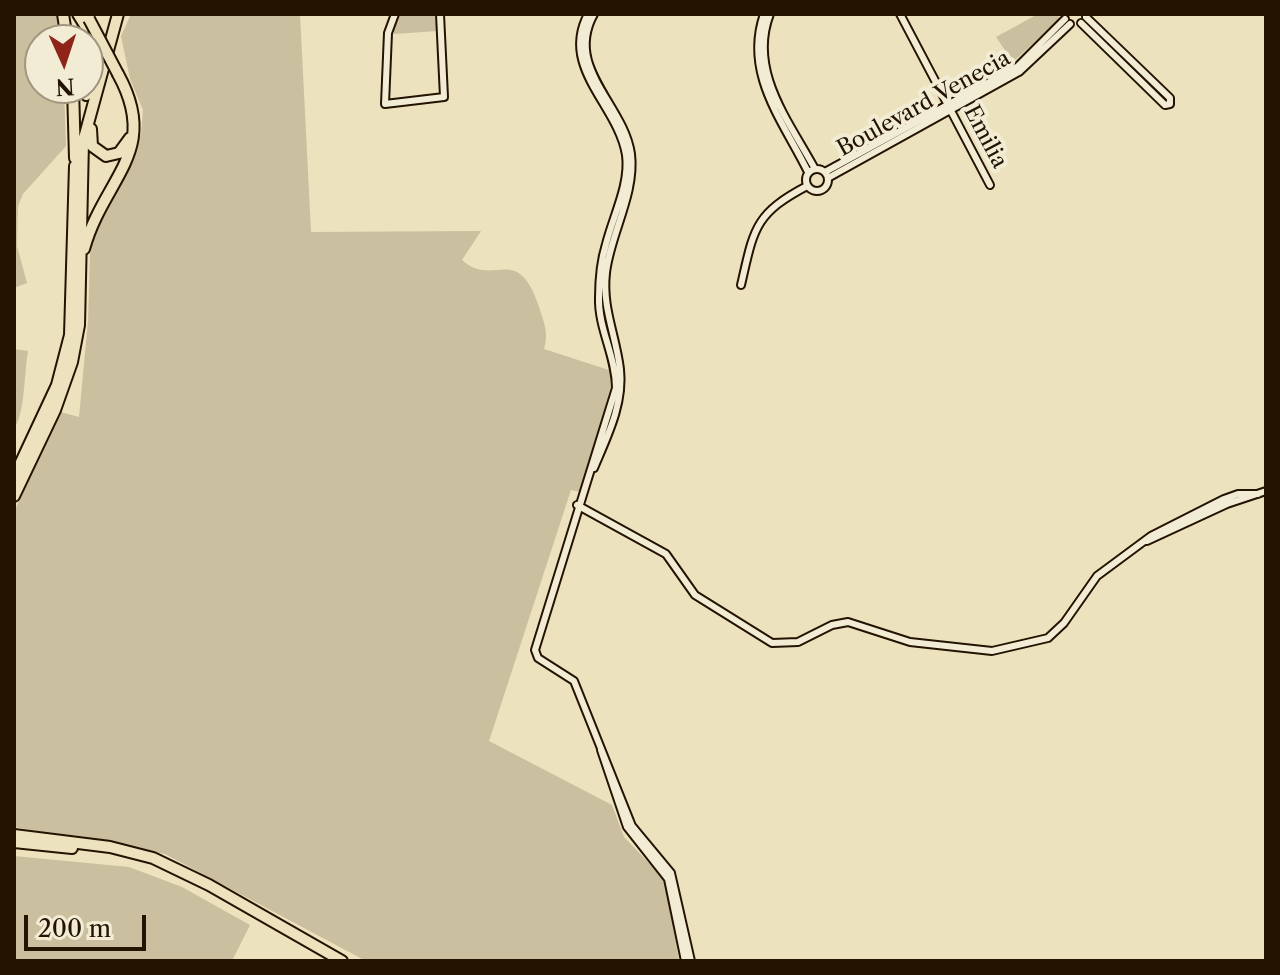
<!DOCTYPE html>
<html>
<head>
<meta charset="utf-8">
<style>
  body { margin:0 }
  #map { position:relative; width:1280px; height:975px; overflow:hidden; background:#ece2be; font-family:"Libre Caslon Text",serif }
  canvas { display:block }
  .frame { position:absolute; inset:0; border:16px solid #231300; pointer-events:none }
  .north { position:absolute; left:24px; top:24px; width:80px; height:80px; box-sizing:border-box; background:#f3ecd5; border:2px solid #a09580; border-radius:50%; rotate:177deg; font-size:22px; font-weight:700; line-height:32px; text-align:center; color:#231300 }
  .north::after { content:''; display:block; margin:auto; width:28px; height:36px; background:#8f2418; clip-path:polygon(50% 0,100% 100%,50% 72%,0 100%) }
  .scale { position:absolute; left:24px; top:915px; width:122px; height:36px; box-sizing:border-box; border:4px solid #231300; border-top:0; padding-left:10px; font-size:24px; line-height:28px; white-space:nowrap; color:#231300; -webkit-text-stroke:6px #f3ecd5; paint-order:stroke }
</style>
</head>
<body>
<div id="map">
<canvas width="1280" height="975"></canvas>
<div class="frame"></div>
<div class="north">N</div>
<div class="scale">200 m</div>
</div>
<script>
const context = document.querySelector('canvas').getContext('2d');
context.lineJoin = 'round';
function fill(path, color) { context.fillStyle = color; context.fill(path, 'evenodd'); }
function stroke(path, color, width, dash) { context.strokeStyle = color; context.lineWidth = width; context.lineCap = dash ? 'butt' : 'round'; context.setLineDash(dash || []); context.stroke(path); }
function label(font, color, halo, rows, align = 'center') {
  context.font = font + ' "Libre Caslon Text",serif'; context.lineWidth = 8; context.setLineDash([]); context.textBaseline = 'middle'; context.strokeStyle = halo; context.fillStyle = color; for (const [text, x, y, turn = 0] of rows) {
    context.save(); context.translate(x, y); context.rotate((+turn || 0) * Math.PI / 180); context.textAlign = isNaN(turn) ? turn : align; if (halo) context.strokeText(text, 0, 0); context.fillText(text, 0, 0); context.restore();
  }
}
fill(new Path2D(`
  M14 14H57L59 40H40V88H64L66 146 23 194 18 206 17 246 27 283 14 288Z
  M131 14H300L311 232 481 231 462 260C494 289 517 241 539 307 544 323 549 333 544 349L615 372 580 492 571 490 489 741 612 805 624 837 665 880 679 961H366L165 854 14 827V512L60 412 79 417 88 321 91 224 141 134 143 110 130 79 121 36Z
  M399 14H435L438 31 394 34V21Z
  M1038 14H1058L1059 19 1013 62 996 37Z
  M14 349 28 351C24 374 25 413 14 429Z
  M14 856 129 867 182 887 250 925 232 961H14Z`), '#cabf9e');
const secondary = new Path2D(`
  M395 14 388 33 385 104 444 97 440 14
  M588 14C559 68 618 105 626 155 630 184 613 216 606 244 601 260 599 280 599 298 598 328 616 357 616 388L535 650 538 658 574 681 632 826 671 873 691 961
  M594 14C564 68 624 104 631 154 636 194 610 235 606 273 602 308 616 335 620 369 624 404 607 437 594 468
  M764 14C743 74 783 121 808 172
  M770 14C748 71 789 121 815 169
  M900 14 990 185
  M1081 23 1165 105 1170 104V98L1086 17
  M806 180a11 11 0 1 1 22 0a11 11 0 1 1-22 0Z
  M825 172 1017 67 1065 19
  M828 178 1019 72 1070 24
  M741 285C754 229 754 214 807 186
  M577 505 666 554 695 595 772 643 798 642 832 625 848 622 910 642 992 651 1048 638 1064 623 1097 576 1151 536 1224 499 1238 494H1258
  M1147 541 1227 504 1266 491
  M601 750 627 827 668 879 685 961`);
const highway = new Path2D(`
  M63 14 67 40
  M78 14 86 27
  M73 88 75 158
  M86 95 101 46
  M91 129 92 146 106 156 119 153 130 138
  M84 249C104 177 161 152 118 74
  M14 477 57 385 70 335 75 166
  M14 496 55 410 72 362 79 325 83 142 118 14
  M14 835 110 847 153 858 209 885 342 961
  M14 842 72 848`);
stroke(secondary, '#231300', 10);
stroke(highway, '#231300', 14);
stroke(secondary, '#f3ecd5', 6);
stroke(highway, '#ece2be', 10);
const highwayBridge = new Path2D(`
  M89 19 118 74`);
stroke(highwayBridge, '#231300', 14, []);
stroke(highwayBridge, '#ece2be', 10);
label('22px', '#231300', '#f3ecd5', [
  ["Boulevard Venecia",924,104,-29],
  ["Emilia",985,137,62]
]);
</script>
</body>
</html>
